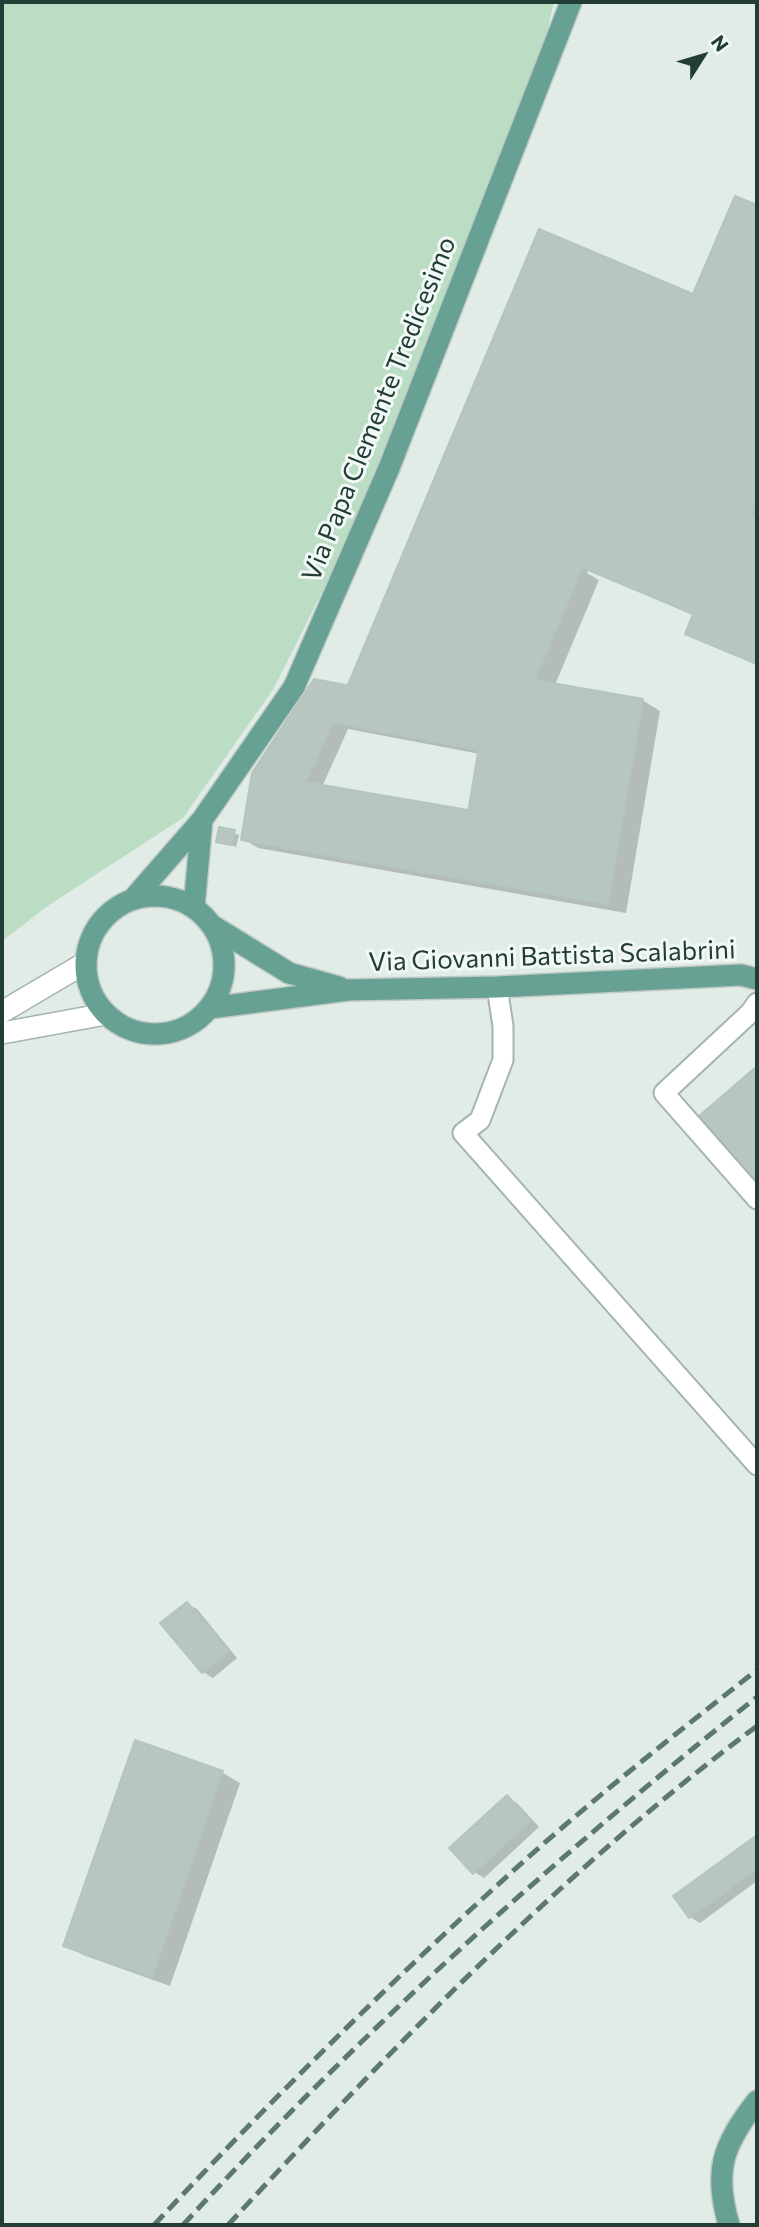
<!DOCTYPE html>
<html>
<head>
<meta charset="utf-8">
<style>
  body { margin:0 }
  #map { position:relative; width:759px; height:2227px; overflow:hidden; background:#e1ece7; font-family:Commissioner,sans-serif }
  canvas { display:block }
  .frame { position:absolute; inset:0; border:4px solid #223d36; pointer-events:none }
  .north { position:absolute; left:668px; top:21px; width:70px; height:70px; -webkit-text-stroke:5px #f2f8f5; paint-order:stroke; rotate:53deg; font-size:19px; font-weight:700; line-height:28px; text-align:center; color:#223d36 }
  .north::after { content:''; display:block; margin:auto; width:24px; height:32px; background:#223d36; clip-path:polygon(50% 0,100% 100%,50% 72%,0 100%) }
</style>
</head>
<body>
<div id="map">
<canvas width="759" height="2227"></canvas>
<div class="frame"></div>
<div class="north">N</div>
</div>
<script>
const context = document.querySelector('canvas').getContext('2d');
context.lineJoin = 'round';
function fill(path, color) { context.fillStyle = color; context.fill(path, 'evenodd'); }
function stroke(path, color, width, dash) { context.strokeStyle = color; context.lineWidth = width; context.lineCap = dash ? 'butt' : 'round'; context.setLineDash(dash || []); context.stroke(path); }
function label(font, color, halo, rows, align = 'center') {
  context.font = font + ' Commissioner,sans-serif'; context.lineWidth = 6; context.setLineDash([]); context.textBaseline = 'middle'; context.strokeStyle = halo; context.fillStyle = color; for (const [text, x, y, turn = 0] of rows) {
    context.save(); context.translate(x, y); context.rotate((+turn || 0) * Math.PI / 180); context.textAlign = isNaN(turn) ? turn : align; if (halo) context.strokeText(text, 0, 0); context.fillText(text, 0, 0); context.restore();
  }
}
fill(new Path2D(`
  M2 2H554L545 39 508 144 375 486 274 688 183 818 49 905 2 941Z`), '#baddc4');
fill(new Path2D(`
  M736 198 757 207V664L702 641 695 615 588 571 587 573 599 580 555 685 642 700 660 711 626 913 258 848 243 839 254 773 315 681 356 688 350 685 540 231 694 296ZM348 729 480 754 470 813 322 787Z
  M221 829 239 835 236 847 218 841Z
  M757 1068V1182L701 1117Z
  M187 1604 197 1609 237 1658 213 1678 203 1672Z
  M136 1742 223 1773 240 1783 170 1986 83 1955 65 1945Z
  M507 1797 517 1803 539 1827 484 1878 474 1872Z
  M757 1837V1881L700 1923 690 1917 675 1896Z`), '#0003');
const building = new Path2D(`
  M735 196 757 205V321L693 294Z
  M539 229 757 321V499L751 514 757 516V664L685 634 693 614 425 501Z
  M425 501 582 568 519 717 348 685Z
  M314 679 485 711 478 750 333 722 306 782 252 773Z
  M535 680 643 699 608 904 457 878 485 711 519 717Z
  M252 773 468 810 457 878 241 840Z
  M219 827 235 830 231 845 216 842Z
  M757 1066V1185L698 1117Z
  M187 1602 229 1651 202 1673 160 1623Z
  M135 1740 223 1771 152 1977 63 1946Z
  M507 1795 530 1821 473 1874 449 1848Z
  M757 1835V1869L689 1918 673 1896Z`);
fill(building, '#b7c7c0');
stroke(building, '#b4c5be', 2);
const service = new Path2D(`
  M497 987 503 1026V1060L480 1120 463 1133 757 1465
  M757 1003 750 1013 664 1093 757 1199`);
const tertiary = new Path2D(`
  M2 1012 85 963
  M2 1033 106 1014`);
const primary = new Path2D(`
  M86 965a69 69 0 1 1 138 0a69 69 0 1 1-138 0Z
  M134 898 202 820 294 687 389 468 571 2
  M194 907 202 820
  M213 926 289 973 339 987
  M210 1008 348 990 497 987 741 975 757 979
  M729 2225C713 2171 723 2144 757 2101`);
stroke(service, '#a4b4ae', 23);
stroke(tertiary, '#a4b4ae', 24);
stroke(primary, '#c1c9c7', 24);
stroke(service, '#fff', 19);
stroke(tertiary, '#fff', 21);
stroke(primary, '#66a193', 21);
stroke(new Path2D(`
  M154 2225C272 2099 395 1977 524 1861 599 1794 678 1732 757 1670
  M183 2225C359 2033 553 1859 757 1697
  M228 2225C392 2048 562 1871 757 1726`), '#5c7871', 5, [14, 7]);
label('26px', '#223d36', '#f2f8f5', [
  ["Via Papa Clemente Tredicesimo",379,409,-68],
  ["Via Giovanni Battista Scalabrini",552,956,-2]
]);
</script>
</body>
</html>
